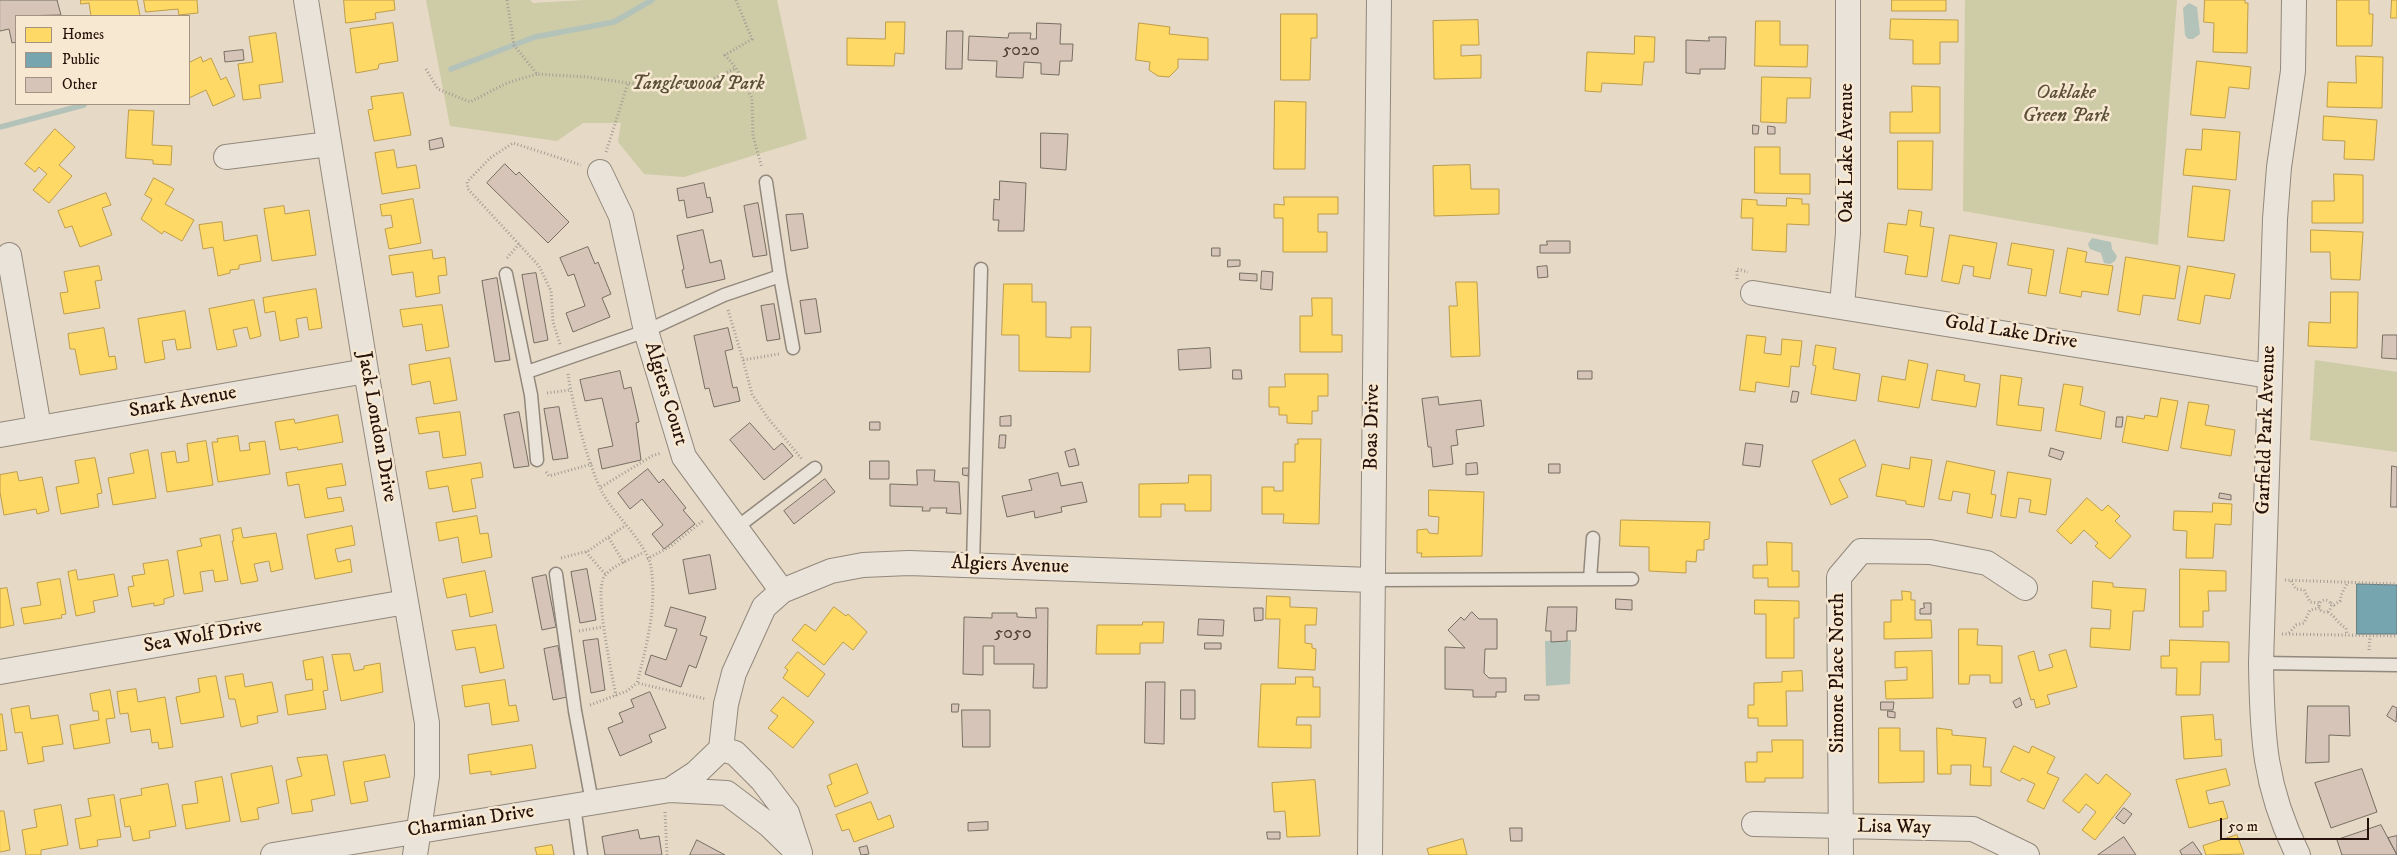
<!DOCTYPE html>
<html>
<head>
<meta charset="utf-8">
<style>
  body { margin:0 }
  #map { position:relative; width:2397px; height:855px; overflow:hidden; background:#e6d9c5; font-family:"IM FELL DW Pica",serif }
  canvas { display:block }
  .legend { position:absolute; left:15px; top:15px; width:175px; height:90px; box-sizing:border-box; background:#f7e8d1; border:1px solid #a39281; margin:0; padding:6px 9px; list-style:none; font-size:15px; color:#26120a }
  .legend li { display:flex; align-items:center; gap:10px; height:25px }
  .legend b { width:25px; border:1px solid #a39281 }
  .scale { position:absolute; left:2220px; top:818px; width:149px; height:22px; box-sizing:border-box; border:2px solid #26120a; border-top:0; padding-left:6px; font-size:15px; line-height:18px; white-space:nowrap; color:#26120a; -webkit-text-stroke:4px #f7e8d1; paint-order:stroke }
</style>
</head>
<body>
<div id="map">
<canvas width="2397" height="855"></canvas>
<ul class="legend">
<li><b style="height:14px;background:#ffd966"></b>Homes</li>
<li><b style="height:14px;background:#76a5af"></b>Public</li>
<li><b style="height:14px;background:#d6c4b8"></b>Other</li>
</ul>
<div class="scale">50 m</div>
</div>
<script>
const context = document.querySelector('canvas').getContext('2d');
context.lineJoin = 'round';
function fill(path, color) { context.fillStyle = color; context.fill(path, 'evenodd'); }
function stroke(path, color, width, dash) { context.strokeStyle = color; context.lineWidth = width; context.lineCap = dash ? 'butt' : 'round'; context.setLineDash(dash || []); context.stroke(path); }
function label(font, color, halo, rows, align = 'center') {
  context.font = font + ' "IM FELL DW Pica",serif'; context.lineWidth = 5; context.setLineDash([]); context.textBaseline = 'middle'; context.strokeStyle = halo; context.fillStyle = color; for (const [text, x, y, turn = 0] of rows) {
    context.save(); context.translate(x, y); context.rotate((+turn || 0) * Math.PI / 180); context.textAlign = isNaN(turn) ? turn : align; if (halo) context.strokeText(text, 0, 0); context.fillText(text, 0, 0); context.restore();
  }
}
fill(new Path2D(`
  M426 0H530L533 3 585 0H777L807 139 684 177 644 174 618 142 621 123H583L557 141 450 126Z
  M1965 0H2177L2158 245 1963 211Z
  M2315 360 2397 372V452L2310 440Z`), '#cecba7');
fill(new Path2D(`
  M2189 3 2197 7 2200 34 2193 39H2188L2185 35 2183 8Z
  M2092 238 2111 242 2112 249 2117 256 2115 261 2110 264 2104 263 2101 253 2090 249 2088 244Z
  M1571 640 1570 684 1546 686 1545 641Z`), '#b3c3ba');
const homes = new Path2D(`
  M81 0H137L140 16H91L89 3 81 4Z
  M144 0H197L198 13 179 15 178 9 146 12Z
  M344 0H394L395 10 375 13 376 19 346 23Z
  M1892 0H1946V11H1892Z
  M2205 0H2245V3H2248L2247 53 2213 52 2214 23 2204 22Z
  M2337 0H2369V14H2373L2372 46H2337Z
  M2392 0H2397V18H2391Z
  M1281 14H1317V38H1311L1310 80H1281Z
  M1891 19 1958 20V42H1940V64H1913V40L1890 39Z
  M1478 20 1479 45H1461V56L1481 55V78L1434 79 1433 21Z
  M1756 21H1780V45H1808L1807 67 1755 66Z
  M886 22H905L904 54 895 53 894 66 847 65V38L885 39Z
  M393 23 398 61 379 64 378 69 356 73 350 29Z
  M1139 23 1170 27 1169 34 1208 38V60L1178 59V68L1169 77 1158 76 1149 70 1150 62 1136 60Z
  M276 33 283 82 259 85 261 98 243 100 238 64 253 62 249 37Z
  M1635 36 1655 37 1654 62H1644L1642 85 1602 83 1601 92 1585 91 1587 52 1634 54Z
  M2356 56 2383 57 2382 108 2327 107 2328 82 2356 83Z
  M201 57 203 62 211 58 221 80 226 77 235 96 213 106 206 90 189 98V63Z
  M2197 61 2251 67 2249 89 2229 87 2225 118 2191 115Z
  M1762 77 1811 78 1810 98H1787L1786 123 1761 122Z
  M1912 86 1940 87V133H1890V112H1912Z
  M403 93 411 135 374 141 368 110 373 109 371 97Z
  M1275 101 1306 102 1305 169H1274Z
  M129 110 154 111 152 145 172 146 171 165 153 164V160L126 158Z
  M2324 116 2377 120 2374 160 2344 159 2345 141 2323 140Z
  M55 129 75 147 59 165 72 176 49 203 33 190 47 174 39 167 35 172 25 164Z
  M2203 129 2240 132 2236 180 2183 175 2186 149 2201 150Z
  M1898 141H1933L1932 190 1898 189Z
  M1755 147H1780V174H1810V194L1755 193Z
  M394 150 397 168 416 165 420 188 382 194 375 153Z
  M1470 165 1471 189H1499V214L1434 216 1433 166Z
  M2334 174 2363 175V223H2312V201H2334Z
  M154 178 174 189 165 204 194 220 182 241 164 231 162 234 141 219 152 199 145 195Z
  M2193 186 2230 190 2224 241 2188 237Z
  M106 193 111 205 102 208 112 235 80 247 72 226 65 228 58 211Z
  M1284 197H1338V214H1318V232H1327V252H1283V218H1274V204L1284 205Z
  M1787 198 1802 199V204H1809V225L1787 224 1786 252 1752 250 1753 218H1741L1742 199 1757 200V205L1786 206Z
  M413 199 421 243 389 249 385 229 393 227 391 215 382 216 380 205Z
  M284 206 285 214 309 210 316 255 272 261 264 209Z
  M1909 210 1922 212 1920 226 1934 228 1927 277 1905 274 1908 256 1884 252 1888 223 1906 225Z
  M222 222 224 241 257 235 261 261 239 265V269L230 270V273L218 276 213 247 203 249 199 225Z
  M2311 230 2363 232 2360 280 2331 279 2330 252H2311Z
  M1950 235 1997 243 1990 279 1973 276 1974 267 1963 265 1959 284 1942 281Z
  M2012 243 2054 250 2046 296 2028 293 2032 269 2008 265Z
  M2068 248 2087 252 2085 262 2113 266 2108 295 2082 291 2081 297 2060 293Z
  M432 250 433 259 445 257 447 275 438 276 440 293 416 297 413 272 392 275 389 256Z
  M2126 257 2180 266 2175 299 2143 295 2140 315 2118 311Z
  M99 266 102 280 95 281 100 308 64 314 60 293 68 292 64 272Z
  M2188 266 2235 274 2230 299 2205 295 2200 324 2178 320Z
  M1456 282H1477L1480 356 1451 357 1449 306H1457Z
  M1004 284H1032V302H1046V337L1071 338V327H1091L1090 372 1019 371V335H1002Z
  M316 289 322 328 309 330 307 317 296 319 299 337 280 341 275 311 265 313 263 298Z
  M2331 292H2358L2357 348 2308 346 2309 322 2330 323Z
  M1312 298H1332V335H1342V352H1300V316H1312Z
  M254 300 261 336 250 339 247 327 233 330 237 346 217 350 209 309Z
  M442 305 449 347 426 351 422 324 403 327 400 310Z
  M185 311 191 348 177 350 175 339 162 341 165 359 145 363 138 319Z
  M104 328 109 357 115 356 117 369 80 375 75 349H70L68 334Z
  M1747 335 1766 337 1764 353 1781 355 1782 339 1802 341 1799 367 1791 366 1789 387 1756 382 1755 392 1740 390Z
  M1816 345 1836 348 1833 369 1860 374 1856 401 1811 394 1816 366 1813 365Z
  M450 358 457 400 434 404 430 381 412 385 409 365Z
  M1909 360 1928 364 1919 408 1878 401 1882 376 1905 380Z
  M1937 370 1965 375 1964 381 1980 384 1976 407 1932 400Z
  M1285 374H1328V396H1318V411H1312V424L1287 423V415H1279V407H1269V387H1285Z
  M2001 375 2022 378 2018 405 2044 408 2041 431 1997 425Z
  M2064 384 2083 387 2080 405 2105 412 2101 439 2056 431Z
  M2161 398 2178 401 2168 451 2122 442 2127 416 2144 419 2145 415 2157 417Z
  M2189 402 2209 405 2205 425 2235 430 2231 456 2181 448Z
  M460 412 466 455 443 458 439 431 419 434 416 418Z
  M338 415 343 442 298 450 297 447 280 450 275 422 294 419 295 423Z
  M238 436 240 451 250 450 249 443 265 441 270 474 218 482 212 442H218L217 439Z
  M1298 439H1321L1319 524 1283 523 1284 514H1262V487H1274V491H1283V462H1295V444H1298Z
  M1855 440 1866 466 1839 479 1848 497 1831 505 1812 461Z
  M206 441 213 485 167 492 161 453 175 451 177 463 189 461 187 444Z
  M148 450 156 498 113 505 108 478 134 473 130 454Z
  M1911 457 1932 460 1924 507 1906 504V501L1876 496 1882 464 1909 469Z
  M95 458 102 493 97 494 99 507 61 514 56 487 79 483 75 461Z
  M1947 461 1995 471 1991 494 1996 495 1992 518 1967 513 1970 494 1953 491 1951 501 1939 499Z
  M481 463 483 477 471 479 476 508 453 512 448 486 429 489 426 472Z
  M342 464 346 485 326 488 328 499 341 497 344 511 305 518 299 484 288 486 286 473Z
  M17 472 19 481 42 477 49 511 37 514 36 509 4 515 0 492V475Z
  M2008 472 2051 479 2046 515 2029 512 2031 500 2019 498 2016 518 2001 516Z
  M1189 475H1211V511H1185V504H1161V517H1139V484L1188 483Z
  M1429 490 1484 492 1482 556 1421 557 1422 553H1417V530L1427 529 1429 533 1438 534 1439 517 1429 516Z
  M2087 498 2102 511 2108 505 2120 516 2115 521 2131 536 2110 559 2095 546 2098 543 2084 530 2071 544 2057 531Z
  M2213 503 2232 504 2231 525 2215 524 2213 558H2186L2187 531 2173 530 2174 511 2212 512Z
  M477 516 480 534 488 533 492 557 462 563 458 537 439 541 436 523Z
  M1621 520 1710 522 1709 539 1704 540V550H1697L1696 562 1686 561V573L1649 571V547L1620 546Z
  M352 526 355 545 335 549 338 562 350 559 352 572 315 579 307 535Z
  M241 528 243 538 276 533 283 569 271 572 269 561 254 564 258 581 241 584 232 541H234L232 530Z
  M220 535 228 580 215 582 213 570 200 572 203 591 184 594 177 551 202 546 200 539Z
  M1767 542 1792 543V571H1799V587H1768V578H1753V565H1767Z
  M168 560 174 596 164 599V604L154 606V603L132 607 128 587 134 586 132 576 145 574 143 564Z
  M2180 569 2226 571V591H2208L2209 611H2203V627H2180Z
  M76 570 78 580 114 574 118 596 93 601 95 612 76 616 68 572Z
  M485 571 493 612 470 617 466 594 447 598 443 579Z
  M60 579 66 614 61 615 62 618 24 624 21 608 41 605 37 583Z
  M2093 581 2113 583V587L2146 589 2144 611H2133L2130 650 2090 647 2091 628 2110 629 2111 610 2092 608Z
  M7 588 14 625 0 628V589Z
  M1902 591 1911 592V600H1915V620H1931L1932 638 1884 639V622H1891V600H1902Z
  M1267 596 1290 597V607L1317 608 1316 625H1305V643L1312 644V648L1316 649 1315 670 1278 668 1280 619H1266Z
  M1755 600 1799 601V618H1794V658H1766V614H1755Z
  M834 607 846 616 848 614 867 632 853 650 843 642 824 665 792 640 805 624 815 631Z
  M1143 622H1164L1163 643H1140V654H1096L1097 625H1142Z
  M496 625 504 668 480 673 475 647 456 650 452 631Z
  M1959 629H1978L1977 645 2002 646V683H1990V675H1970L1969 684H1959Z
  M2170 640 2229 642V662H2201L2200 695H2176L2177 668H2161V656H2169Z
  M2066 650 2077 687 2047 695 2050 704 2036 708 2034 699 2031 700 2018 656 2034 651 2039 671 2053 667 2049 655Z
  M1932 651 1933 698 1886 699 1885 681 1907 680V667L1895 668V652Z
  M798 652 825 674 808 697 783 678 788 670 785 668Z
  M350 654 354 671 364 669V666L380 663 383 692 341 701 332 655Z
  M323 657 328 690 323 691 326 709 288 715 285 695 313 690 312 679 306 680 303 661Z
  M1802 671 1803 691H1786L1787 726H1758V718H1748V705H1754V683L1782 682V672Z
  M243 674 245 687 272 682 278 712 257 716 258 723 241 727 235 699H229L225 677Z
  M216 676 224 717 181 724 176 697 200 692 198 679Z
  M1296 677H1313V687H1320V717H1297L1296 725H1311V748L1258 747 1261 684H1295Z
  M505 680 509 706 516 705 519 721 492 725 489 703 465 707 462 686Z
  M136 689 138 702 165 697 173 747 159 749 158 742 152 743 150 729 131 732 128 713 120 714 117 692Z
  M110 690 115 718 106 719 110 743 74 749 70 725 99 720 98 711H93L90 694Z
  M783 697 814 722 793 748 768 728 778 716 771 711Z
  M29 706 31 719 58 715 63 744 42 747 44 761 28 764 22 732 15 733 11 709Z
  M0 714H2L7 750 0 751Z
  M2213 715 2215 740 2221 739 2222 756 2184 759 2181 717Z
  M1879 728H1900V751H1924V782L1879 783Z
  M1937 728 1952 730V735L1986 738 1983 767H1991V786L1970 785 1971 765H1951V774H1938Z
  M1772 740H1803V778H1765V782H1746L1745 762H1757V752H1772Z
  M532 745 536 768 491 775V771L470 774 468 755Z
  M2014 746 2029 753 2032 746 2055 757 2047 773 2059 778 2044 809 2027 801 2035 784 2022 778 2020 781 2001 772Z
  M327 755 335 795 311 800 313 811 292 814 286 780 302 776 297 758Z
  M385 755 390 777 364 782 368 801 351 804 343 762Z
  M857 764 868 793 835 807 827 786 832 784 829 775Z
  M272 766 279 803 257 808 259 819 241 822 231 774Z
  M2226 769 2230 785 2206 791 2209 804 2223 801 2228 818 2189 828 2176 780Z
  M2086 774 2098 784 2106 774 2131 794 2095 840 2082 830 2096 812 2086 804 2079 813 2063 801Z
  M222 777 230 821 186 829 182 805 198 803 195 782Z
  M1315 780 1320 836 1287 837 1285 811 1274 812 1272 783Z
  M168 784 176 826 149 831 150 838 133 841 130 826 125 827 120 799 142 795 141 789Z
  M114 795 121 837 97 840 98 846 80 849 75 819 91 816 88 799Z
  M871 802 878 820 890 815 894 827 854 842 849 829 842 831 836 815Z
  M61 805 68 845 41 850V855H26L22 830 37 827 34 810Z
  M0 811H4L10 850 0 852Z
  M2237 835 2244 854 2206 855 2203 846Z
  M1463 839 1467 855H1429L1427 849Z
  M552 845 554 855H537L535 848Z`);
fill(homes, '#ffd966');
stroke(homes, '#be9d4a', 1);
const public = new Path2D(`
  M2357 584 2397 585V634H2357Z`);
fill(public, '#76a5af');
stroke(public, '#5e797e', 1);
stroke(new Path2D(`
  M451 69 535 37 614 22 652 0
  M0 127 84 105`), '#b3c3ba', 5.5);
const building = new Path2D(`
  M0 0H57L61 15 16 16V42L12 43 9 29 0 31Z
  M1037 23 1061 24 1060 44H1073L1072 61H1060L1059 75 1041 74V63L1024 62 1023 78 996 77 997 61 968 60 969 36 1008 38 1009 33H1031L1030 39H1036Z
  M947 31H963L962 69H946Z
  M1709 37H1726L1725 69H1700V74L1686 73V40L1709 41Z
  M243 50 244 60 225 62 224 52Z
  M1753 125 1759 126 1758 134H1753Z
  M1768 126 1775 127V134H1768Z
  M1041 133 1068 134 1066 170 1041 168Z
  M442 138 444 147 430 150 429 141Z
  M505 164 516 175 519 172 569 222 548 243 487 183Z
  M1000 181 1026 183 1024 231H998L999 220H993L994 199 999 200Z
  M704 183 707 198 710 197 713 212 687 218 684 200 679 201 677 189Z
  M758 203 767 255 753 257 744 206Z
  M803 214 808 248 791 251 786 215Z
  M703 230 710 263 721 260 725 279 686 288 682 270 684 269 677 236Z
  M1547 241H1570V253H1540V245H1547Z
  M588 247 595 264 598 262 611 294 602 298 610 317 573 332 566 313 585 306 574 274 568 276 560 258Z
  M1212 248H1220V256H1212Z
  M1228 260H1240V266L1228 267Z
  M1547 266 1548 277 1538 278 1537 267Z
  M1262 271 1273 272 1272 290 1261 289Z
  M536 273 548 340 534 343 522 275Z
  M1240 273 1257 274V281L1240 280Z
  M497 278 510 360 495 362 482 281Z
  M816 299 821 332 805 334 800 301Z
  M774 304 780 339 767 341 761 306Z
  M728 328 733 349 725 351 733 388 737 387 740 401 714 407 709 388 705 389 694 336Z
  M2383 335H2397V359L2382 358Z
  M1210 348 1211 368 1179 370 1178 350Z
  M1233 370H1241L1242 379H1233Z
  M620 371 624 389 631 387 639 422 636 423 641 460 602 469 598 449 613 446 602 398 585 401 580 380Z
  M1578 371H1592V379H1578Z
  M1793 391 1799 392 1797 402H1791Z
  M1438 397 1439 405 1481 400 1484 426 1456 430 1458 445 1451 446 1453 464 1433 467 1431 447H1428L1422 399Z
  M559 407 568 458 553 460 544 409Z
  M519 412 529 466 514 468 504 415Z
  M1011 416V426H1000V417Z
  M2117 417H2123L2122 427H2116Z
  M870 422H880V430H870Z
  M750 423 774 450 782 443 793 456 764 480 730 440Z
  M1000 435H1006L1005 448H999Z
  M1746 443 1763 445 1760 467 1743 465Z
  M2051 448 2064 452 2061 460 2049 456Z
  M1075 449 1079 465 1069 467 1065 452Z
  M870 461H889V479H870Z
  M1477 463 1478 474 1466 475V464Z
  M1549 464H1560V473H1549Z
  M2392 466 2397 467V507H2391Z
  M963 468H969L968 476 963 475Z
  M648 469 659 483 663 479 686 508 683 510 695 524 664 549 652 534 663 525 642 499 630 509 618 493Z
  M917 470H935L934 481 959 482 961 514 946 513 947 508H930V511H922L923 507 890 506V484L917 485Z
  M1058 473 1061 486 1082 482 1087 502 1061 507 1062 512 1035 518 1034 511 1007 517 1002 496 1032 490 1029 480Z
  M825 479 835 492 794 524 784 511Z
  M2220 493 2231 495V500L2219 498Z
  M710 555 716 589 689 594 683 560Z
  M587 569 596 620 580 623 571 572Z
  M546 575 556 627 542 630 532 578Z
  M1616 599 1632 600V610L1616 609Z
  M1924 603H1931V614H1920V609L1924 608Z
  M671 607 706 617 700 635 707 637 696 668 689 665 681 687 645 674 651 655 666 660 677 629 665 626Z
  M1548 607H1577L1576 631H1567V641L1551 642V631H1546Z
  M1036 608H1048L1047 688H1033L1034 664H994V646H983V675L963 674 964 617 992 618V613H1017V617L1036 618Z
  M1254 608H1263V620L1255 621Z
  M1472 612 1479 619H1497V649H1485L1484 673 1489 678H1506V692H1496V697H1473V690L1445 689V647L1465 648 1448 630 1461 617 1464 620Z
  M1199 619 1224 620 1223 636 1198 635Z
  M598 639 605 690 591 693 583 641Z
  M1205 643H1221V649H1205Z
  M558 646 567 697 553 700 544 649Z
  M1146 682H1165L1164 744 1145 743Z
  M1181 690H1195V719H1181Z
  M650 692 666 728 649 735 652 742 620 756 608 728 623 722 619 713 634 707 631 700Z
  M1525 695H1539V700H1525Z
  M2020 698 2022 705 2016 708 2013 702Z
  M1881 702H1894L1893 710H1881Z
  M952 704H959L958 712H952Z
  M2308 706H2349L2350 736 2329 735V762L2306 763Z
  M2393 706 2397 708 2396 722 2387 716Z
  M962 710H990V747H963Z
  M1888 711 1895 712V718L1888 717Z
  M2362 769 2377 812 2331 828 2315 783Z
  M2124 808 2132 814 2124 824 2116 818Z
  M988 822V830L968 831V823Z
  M2381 825 2397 855H2342L2337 840Z
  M1510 828H1522V841H1511Z
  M638 830 640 839 659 836 662 855H605L602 837Z
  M1267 832H1280V839H1268Z
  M2397 836V855L2388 838Z
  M2124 837 2136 855H2098Z
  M697 840 725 855H690Z
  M2193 842 2202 855H2182L2180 851Z
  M867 846 869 854 861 855 859 848Z`);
fill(building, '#d6c4b8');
stroke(building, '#776e63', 1);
const lane = new Path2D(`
  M506 274 531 395 537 460
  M780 276 793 348
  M527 372 646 331 724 295 780 276 766 182
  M736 528 815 468
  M973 565 981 269
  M556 574 575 711 592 802
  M1590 579 1593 538
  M1371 580 1632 579
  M2261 663 2397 665
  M574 806 581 855`);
const street = new Path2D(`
  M306 0 366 371 427 723V776L415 855
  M2294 0 2293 71 2279 167 2275 219 2261 663C2262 736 2264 787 2298 855
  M226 157 329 144
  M600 172 621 216 646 331 684 457 782 591
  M9 255 39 427
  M1753 293 2269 376
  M1842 306 1848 233V0
  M0 435 366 371
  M0 672 406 602
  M721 749 735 753 762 780 787 813 800 853
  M670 790 727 793 769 825 800 855
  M1754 824 1973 829 2027 855
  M273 855 670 790 696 773 721 749 726 704 734 673 764 607 782 591 831 571 863 565 909 563 1371 580
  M1370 855 1379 0
  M1841 855 1839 577 1861 551 1930 552 1987 563 2025 588`);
stroke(lane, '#92887c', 15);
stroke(street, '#92887c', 26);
stroke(new Path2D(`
  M507 0 514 45 537 74 587 77 628 83
  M736 0 752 39 725 55 736 68 752 98 753 136 762 168
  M426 69 438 89 470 102 507 83 537 74
  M606 152 628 83 694 88 736 68
  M507 258 519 244
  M1737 279V269L1748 272
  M728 310 743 360 779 354
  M560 344 553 322 551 291 539 266 468 189 467 182 490 158 513 143 581 165
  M743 360 752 394 767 417 802 459
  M568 374C573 407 588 465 603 494 615 515 647 544 651 567 657 607 647 644 637 683L706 699
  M547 393 570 390
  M546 472 549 476 592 464
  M601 487 652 456 661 453
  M609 538 624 563
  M586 552 606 575
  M561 558 588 551 626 525
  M647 559 671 546 704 520
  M2285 580 2397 584
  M2291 581 2296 589 2304 590 2310 602 2320 603
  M2319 606a6 6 0 1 1 12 0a6 6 0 1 1-12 0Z
  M2331 603 2334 605 2340 601 2341 595 2348 582
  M2328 612C2336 617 2338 624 2346 628L2347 635
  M579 631 603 627
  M2289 633 2296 625 2304 623 2310 610 2320 608
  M2282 634 2397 636
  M2369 650 2370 636
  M616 696C612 674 594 593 604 577 612 565 632 559 644 552
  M590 705 627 691 637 683
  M665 812 667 855`), '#a49d95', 3, [1, 2.5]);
stroke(lane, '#eae3d9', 12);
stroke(street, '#eae3d9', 24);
label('18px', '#534036', null, [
  ["5020",1021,51],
  ["5050",1013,634]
]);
label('italic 20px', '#5a4f38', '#f7e8d1', [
  ["Tanglewood Park",698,85],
  ["Oaklake",2066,94],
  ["Green Park",2066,117]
]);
label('20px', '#26120a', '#f7e8d1', [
  ["Oak Lake Avenue",1848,153,-90],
  ["Gold Lake Drive",2011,333,9],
  ["Algiers Court",665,394,73],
  ["Snark Avenue",183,403,-10],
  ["Jack London Drive",376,427,80],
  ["Boas Drive",1373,427,-89],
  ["Garfield Park Avenue",2267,430,-88],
  ["Algiers Avenue",1010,566,2],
  ["Sea Wolf Drive",203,637,-10],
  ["Simone Place North",1839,673,-90],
  ["Charmian Drive",471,822,-9],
  ["Lisa Way",1894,828,1]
]);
</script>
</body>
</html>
